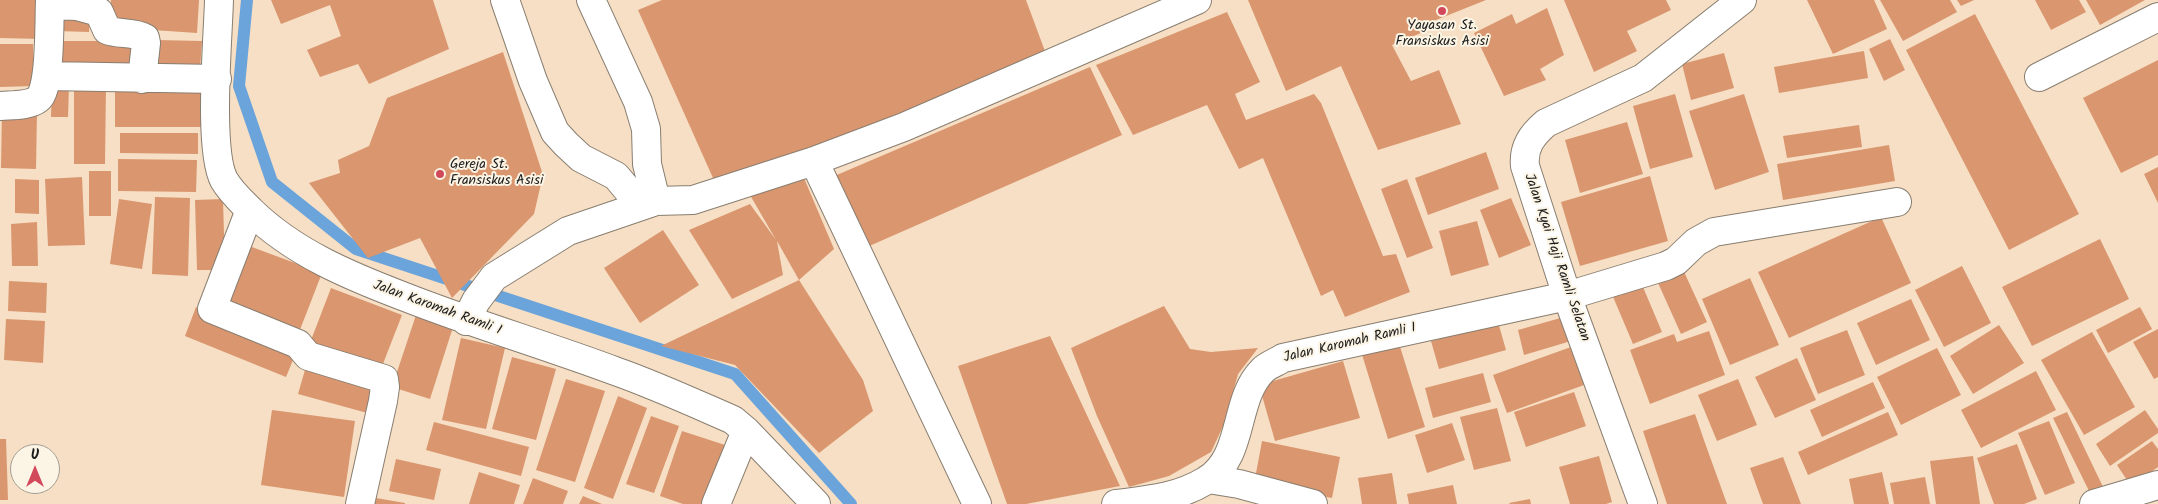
<!DOCTYPE html>
<html>
<head>
<meta charset="utf-8">
<style>
  body { margin:0 }
  #map { position:relative; width:2158px; height:504px; overflow:hidden; background:#f6dfc4; font-family:Kalam,sans-serif }
  canvas { display:block }
  .north { position:absolute; left:10px; top:444px; width:50px; height:50px; box-sizing:border-box; background:#fcf5e5; border:1px solid #a29e95; border-radius:50%; rotate:0deg; font-size:14px; font-weight:700; line-height:20px; text-align:center; color:#1c1c1c }
  .north::after { content:''; display:block; margin:auto; width:18px; height:22px; background:#d1495b; clip-path:polygon(50% 0,100% 100%,50% 72%,0 100%) }
</style>
</head>
<body>
<div id="map">
<canvas width="2158" height="504"></canvas>
<div class="north">U</div>
</div>
<script>
const context = document.querySelector('canvas').getContext('2d');
context.lineJoin = 'round';
function stroke(path, color, width, dash) { context.strokeStyle = color; context.lineWidth = width; context.lineCap = dash ? 'butt' : 'round'; context.setLineDash(dash || []); context.stroke(path); }
function fill(path, color) { context.fillStyle = color; context.fill(path, 'evenodd'); }
function label(font, color, halo, rows, align = 'center') {
  context.font = font + ' Kalam,sans-serif'; context.lineWidth = 4; context.setLineDash([]); context.textBaseline = 'middle'; context.strokeStyle = halo; context.fillStyle = color; for (const [text, x, y, turn = 0] of rows) {
    context.save(); context.translate(x, y); context.rotate((+turn || 0) * Math.PI / 180); context.textAlign = isNaN(turn) ? turn : align; if (halo) context.strokeText(text, 0, 0); context.fillText(text, 0, 0); context.restore();
  }
}
stroke(new Path2D(`
  M247 0 239 86 272 182 356 249 735 374 851 504`), '#6aa4da', 12);
fill(new Path2D(`
  M0 0H42V39L0 38Z
  M111 0H199L197 33 109 27Z
  M271 0H433L449 49 369 84 358 64 320 77 307 50 341 36 330 5 281 24Z
  M662 0H1026L1046 54 717 187 638 10Z
  M1248 0H1486L1431 22 1433 28 1392 45 1411 81 1439 70 1461 124 1378 150 1341 66 1286 91Z
  M1564 0H1666L1671 10 1627 31 1637 51 1594 72Z
  M1807 0H1874L1887 29 1833 54Z
  M1880 0H1950L1957 12 1903 41Z
  M1957 0H1974L1961 6Z
  M2035 0H2079L2086 12 2051 30Z
  M2086 0H2145L2100 25Z
  M1547 8 1564 55 1540 69 1546 80 1504 96 1474 33 1512 14 1516 24Z
  M56 12 90 13 89 32 56 31Z
  M1227 12 1260 82 1235 94 1246 120 1314 94 1321 103 1383 256 1396 254 1410 292 1345 317 1333 290 1321 296 1263 158 1239 169 1207 105 1133 135 1096 65Z
  M1975 14 2079 214 2009 250 1906 50Z
  M1890 39 1905 70 1884 81 1869 49Z
  M156 40 202 41 200 70 155 69Z
  M58 41H140V72H58Z
  M0 44H33L34 86 0 87Z
  M1864 51 1868 78 1779 93 1774 67Z
  M503 52 543 175 534 214 452 298 420 238 368 258 309 183 340 173 338 160 369 146 387 98Z
  M1724 53 1734 88 1691 100 1682 64Z
  M2158 60V155L2121 173 2083 98Z
  M1090 67 1122 135 867 247 832 177Z
  M52 84 69 85 68 117H51Z
  M74 86H106L105 164H74Z
  M115 88 204 89 203 127H115Z
  M1675 94 1693 157 1650 169 1633 106Z
  M1744 94 1769 172 1715 190 1689 111Z
  M2 111 37 112 36 169 1 168Z
  M1627 122 1643 174 1580 193 1565 140Z
  M1859 125 1862 147 1787 158 1783 136Z
  M120 133H198V154L120 153Z
  M1889 145 1895 181 1783 200 1777 164Z
  M1486 152 1499 189 1428 215 1415 178Z
  M118 159 197 160 196 192 118 191Z
  M2158 167V203L2144 174Z
  M89 171H111V216H89Z
  M801 171 834 249 799 280 777 241 783 275 732 299 689 230 750 204 776 240 750 195Z
  M1650 176 1668 241 1580 266 1561 202Z
  M82 177 85 245 48 246 45 179Z
  M15 179 39 180V214L15 213Z
  M1407 179 1433 248 1407 258 1381 189Z
  M155 197 190 198 188 276 152 274Z
  M1511 198 1531 245 1499 258 1480 210Z
  M119 199 152 204 142 269 110 264Z
  M223 199 225 270H197L195 200Z
  M1881 217 1911 283 1789 338 1758 272Z
  M1477 221 1489 265 1451 276 1439 231Z
  M37 222 38 266H12L11 224Z
  M663 230 699 285 640 323 604 268Z
  M2100 239 2129 299 2032 346 2002 287Z
  M241 243 322 273 296 340 216 309Z
  M1680 263 1707 322 1681 334 1654 274Z
  M1962 266 1991 323 1944 347 1915 290Z
  M1750 278 1779 345 1730 365 1702 299Z
  M799 280 863 380 873 411 819 453 735 365 661 346Z
  M1640 280 1662 332 1633 344 1611 292Z
  M9 281 47 283 46 313 8 311Z
  M331 288 402 315 379 374 308 348Z
  M1911 299 1930 340 1876 365 1857 323Z
  M1164 306 1190 349 1211 352 1258 348 1238 374 1225 422 1211 452 1169 476 1129 487 1097 416 1071 348Z
  M196 307 298 348 286 377 185 336Z
  M2140 307 2152 329 2108 353 2096 330Z
  M417 312 454 324 430 399 392 387Z
  M1564 317 1571 341 1524 355 1518 330Z
  M6 319 45 321 43 363 4 360Z
  M1498 322 1506 350 1439 369 1431 341Z
  M1999 325 2024 363 1973 394 1950 356Z
  M2158 329V377L2154 379 2133 342Z
  M1847 330 1865 375 1818 394 1800 348Z
  M1709 331 1725 375 1650 404 1630 350 1674 334 1677 342Z
  M2092 332 2135 407 2084 435 2041 360Z
  M1050 336 1120 486 1026 504H1007L958 366Z
  M1397 337 1425 427 1388 439 1360 348Z
  M461 338 505 348 486 429 442 420Z
  M1571 347 1584 385 1507 413 1493 375Z
  M1937 348 1961 395 1901 425 1877 377Z
  M512 357 556 369 536 440 492 429Z
  M1797 358 1816 400 1775 418 1755 377Z
  M1343 361 1360 418 1275 441 1259 385Z
  M307 363 380 383 371 414 298 394Z
  M2036 371 2056 410 1981 448 1961 410Z
  M1483 373 1491 402 1433 418 1425 388Z
  M566 379 605 391 575 482 536 470Z
  M1738 379 1757 425 1717 441 1698 395Z
  M1873 382 1885 408 1822 437 1810 410Z
  M1574 392 1586 426 1526 447 1514 412Z
  M618 396 647 408 613 499 584 488Z
  M1497 408 1511 461 1474 470 1460 417Z
  M272 410 355 421 344 497 261 485Z
  M2145 410 2158 429V433L2110 466 2096 444Z
  M1888 412 1898 435 1808 475 1798 452Z
  M2067 412 2105 491 2092 497 2053 418Z
  M1695 414 1705 443 1727 504H1667L1643 431Z
  M651 416 679 426 654 493 626 484Z
  M2049 421 2075 483 2045 495 2018 433Z
  M434 422 529 447 521 476 426 450Z
  M1452 423 1465 460 1427 473 1415 435Z
  M682 431 725 445 705 504H683L660 496Z
  M0 439H6L8 500H0Z
  M1262 441 1340 457 1332 498 1254 484Z
  M2152 441 2158 449V467L2131 486 2117 465Z
  M2017 444 2037 499 2024 504H1994L1977 458Z
  M1599 456 1612 502 1606 504H1570L1559 467Z
  M1973 456 1980 504H1936L1930 461Z
  M1783 457 1801 504H1763L1750 468Z
  M396 459 441 469 434 500 389 491Z
  M479 472 520 485 514 504H469Z
  M1882 472 1889 504H1854L1849 479Z
  M1392 473 1397 504H1362L1358 478Z
  M1925 477 1930 504H1894L1890 483Z
  M533 478 568 491 563 504H523Z
  M1453 485 1457 504H1409L1407 494Z
  M583 496 602 504H579Z
  M370 497 405 503V504H369Z
  M1530 499 1531 504H1510L1509 503Z`), '#da966f');
const minor = new Path2D(`
  M219 0C218 38 208 150 224 180 231 192 241 201 251 211 294 253 350 276 405 297 474 324 545 345 615 371 655 385 694 403 733 420L746 431 816 504
  M505 0 533 81 555 132 566 144 581 158 616 176 641 206
  M591 0 638 102 646 129 647 164 656 201
  M50 5 77 6 99 12 107 30C119 35 133 31 145 38L146 43 142 79
  M47 76 217 79
  M2039 77 2158 17
  M0 106C11 105 29 106 38 99 51 90 49 18 50 0
  M814 161 977 504
  M250 210 212 309 298 344 308 356 384 379 385 387 383 401 360 504
  M466 321 476 301 494 277 568 231 656 201 693 200 814 161 904 127 1197 0
  M1208 479 1239 484 1313 504
  M716 504 746 431
  M1116 504C1149 500 1177 498 1207 480 1245 456 1233 399 1263 370 1268 365 1277 362 1283 358L1567 296 1666 266 1676 261 1696 242 1714 232 1897 202
  M1643 504 1567 296 1525 166C1523 147 1532 135 1546 123L1643 78 1742 0
  M2094 504 2158 485`);
stroke(minor, '#897e70', 30);
stroke(minor, '#fff', 28);
for (const [x, y, r, color] of [
  [1442,11,5,"#d1495b"],
  [440,174,5,"#d1495b"]
]) { const dot = new Path2D(); dot.arc(x, y, r, 0, 2 * Math.PI); context.fillStyle = color; context.fill(dot); stroke(dot, '#fcf5e5', 2); }
label('14px', '#1c1c1c', '#fcf5e5', [
  ["Yayasan St.",1442,27],
  ["Fransiskus Asisi",1442,43],
  ["Gereja St.",450,166,"left"],
  ["Fransiskus Asisi",450,182,"left"]
]);
label('14px', '#1c1c1c', '#fcf5e5', [
  ["Jalan Kyai Haji Ramli Selatan",1556,258,71],
  ["Jalan Karomah Ramli I",437,309,20],
  ["Jalan Karomah Ramli I",1350,344,-13]
]);
</script>
</body>
</html>
